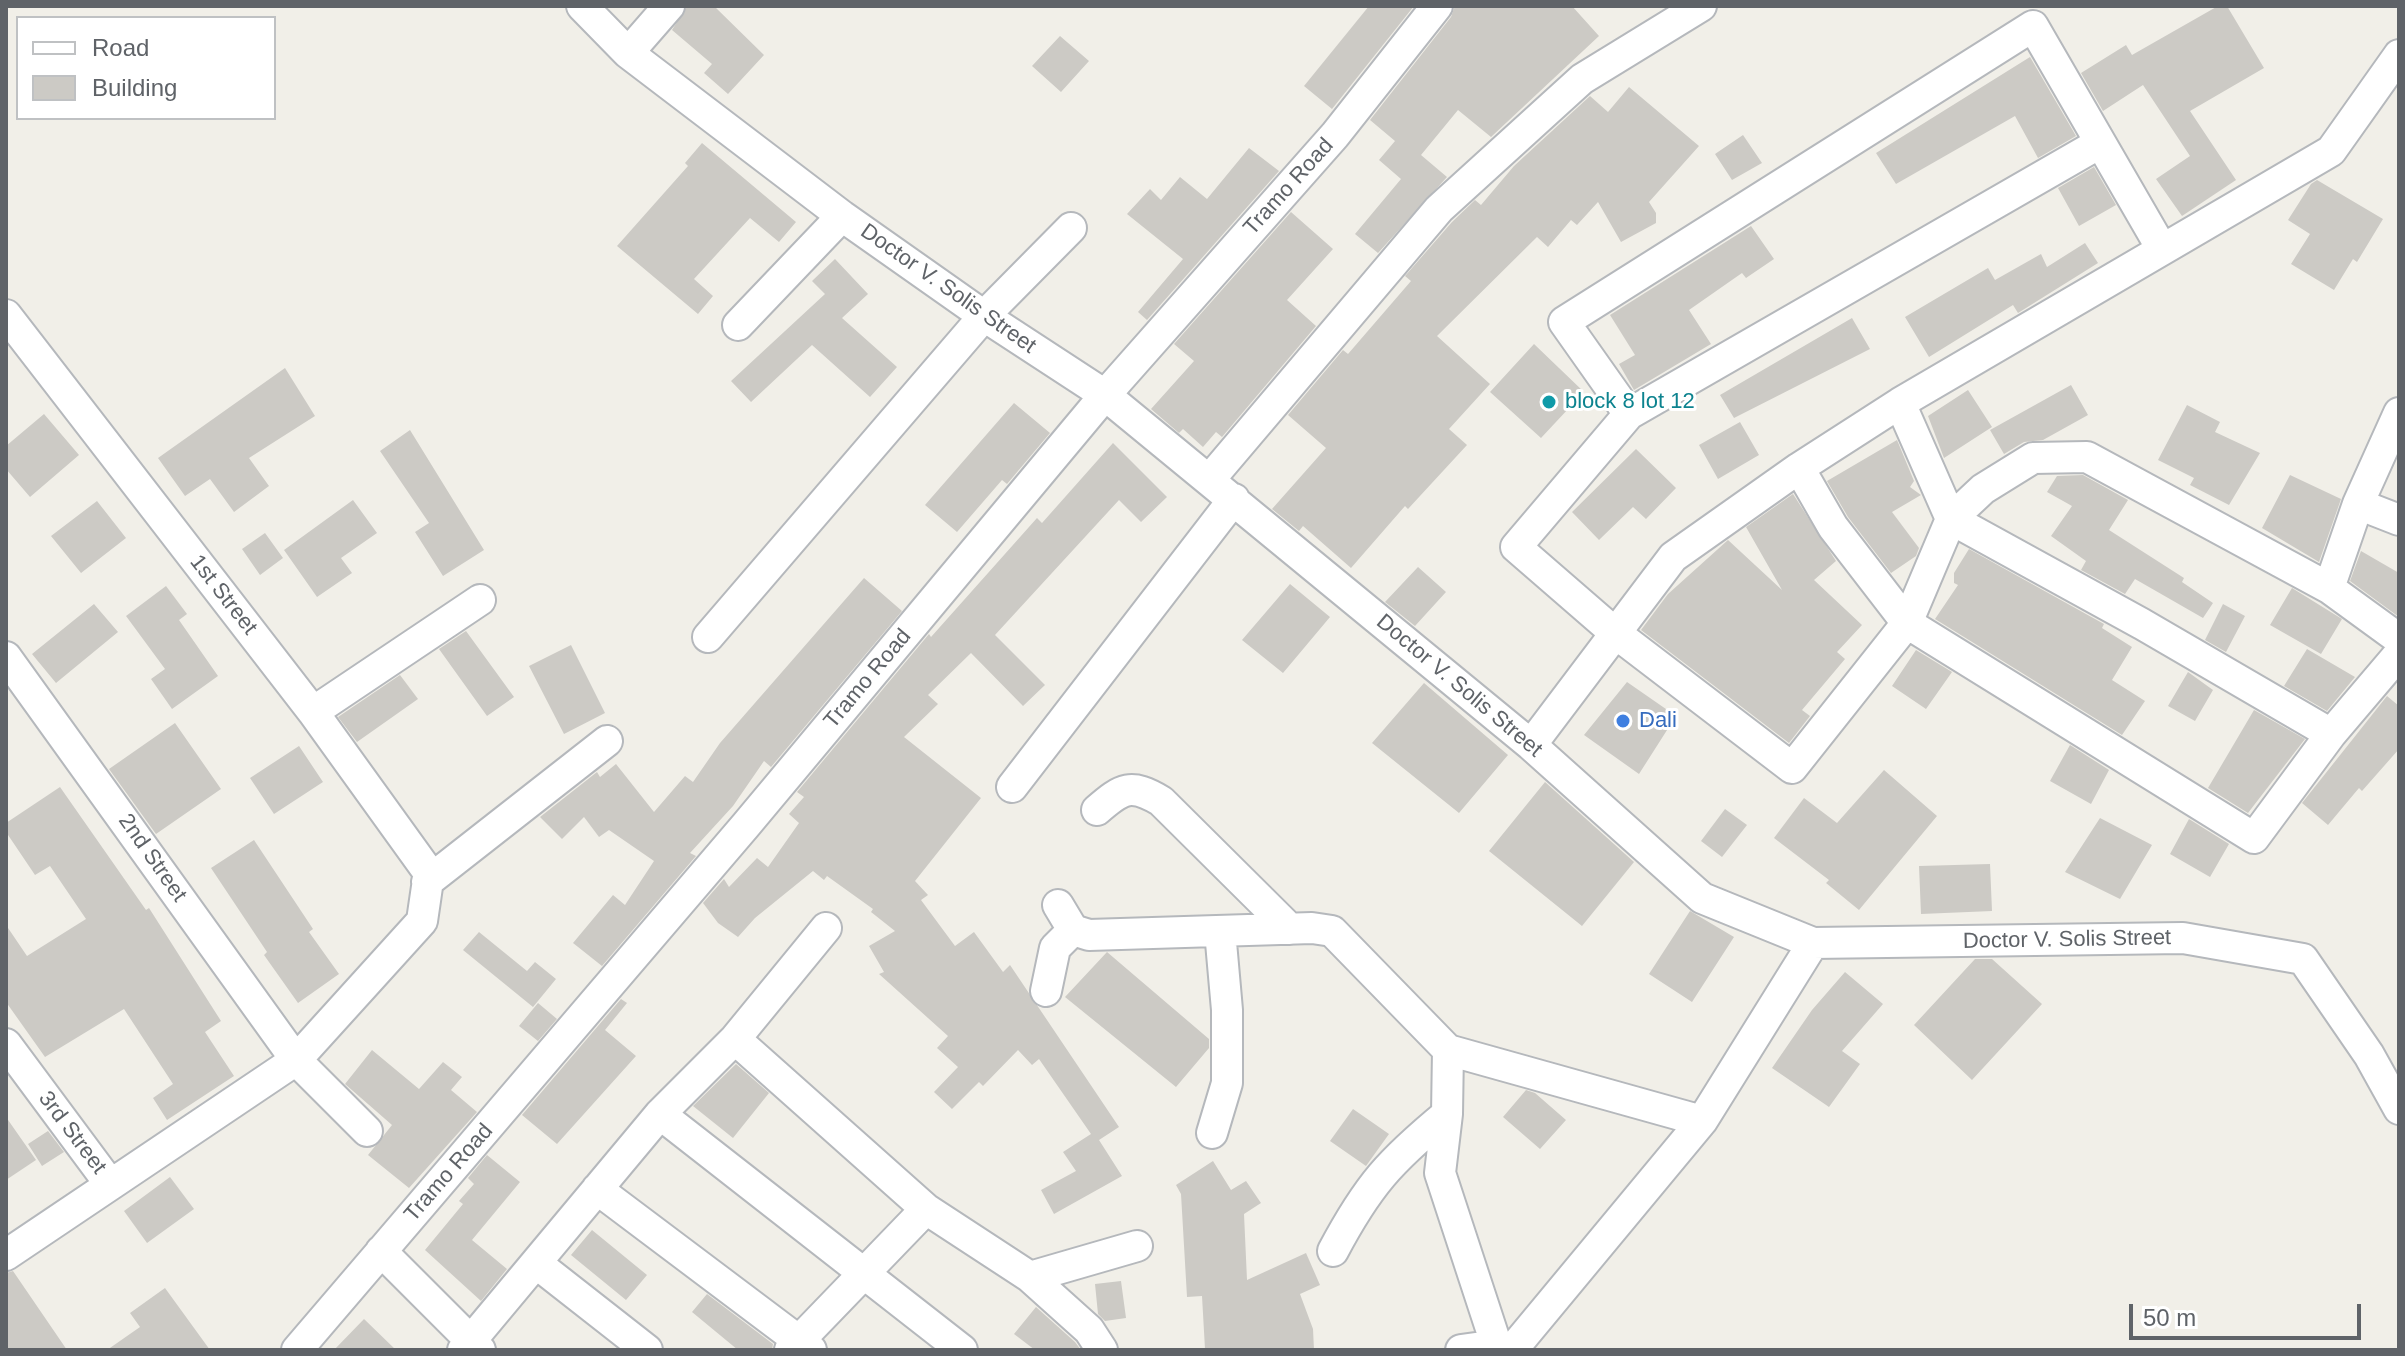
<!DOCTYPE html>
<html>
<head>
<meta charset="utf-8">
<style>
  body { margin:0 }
  #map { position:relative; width:2405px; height:1356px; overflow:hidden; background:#f1efe8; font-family:Helvetica,sans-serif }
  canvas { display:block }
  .frame { position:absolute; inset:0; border:8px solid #5f6368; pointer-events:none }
  .legend { position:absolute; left:16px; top:16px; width:260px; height:104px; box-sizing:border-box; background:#fff; border:2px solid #bfc1c3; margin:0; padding:10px 14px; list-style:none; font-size:24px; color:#5f6368 }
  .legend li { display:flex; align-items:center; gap:16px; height:40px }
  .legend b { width:40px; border:2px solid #bfc1c3 }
  .scale { position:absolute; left:2129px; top:1304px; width:232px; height:36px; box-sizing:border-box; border:4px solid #5f6368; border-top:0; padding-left:10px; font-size:24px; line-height:28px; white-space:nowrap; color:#5f6368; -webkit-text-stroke:6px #fff; paint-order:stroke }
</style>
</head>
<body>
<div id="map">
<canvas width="2405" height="1356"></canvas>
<div class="frame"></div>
<ul class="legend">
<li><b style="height:10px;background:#fff"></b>Road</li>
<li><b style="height:22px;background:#cccac5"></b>Building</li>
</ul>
<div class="scale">50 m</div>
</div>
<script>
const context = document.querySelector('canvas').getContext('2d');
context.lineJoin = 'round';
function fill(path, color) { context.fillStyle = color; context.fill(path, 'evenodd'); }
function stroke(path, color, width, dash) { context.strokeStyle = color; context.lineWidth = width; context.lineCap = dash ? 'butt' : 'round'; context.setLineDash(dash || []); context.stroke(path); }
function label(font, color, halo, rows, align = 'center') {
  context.font = font + ' Helvetica,sans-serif'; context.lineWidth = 6; context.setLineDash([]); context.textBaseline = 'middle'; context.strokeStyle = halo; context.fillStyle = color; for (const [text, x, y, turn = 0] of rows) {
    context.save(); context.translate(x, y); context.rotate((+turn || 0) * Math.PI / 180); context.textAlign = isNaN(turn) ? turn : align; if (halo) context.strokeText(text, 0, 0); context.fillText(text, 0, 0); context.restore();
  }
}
fill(new Path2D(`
  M687 6H714L764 55 728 94 704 73 712 64 672 30Z
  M1369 6H1414L1332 109 1304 86Z
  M1455 6H1572L1599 36 1491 137 1458 110 1421 155 1447 177 1378 253 1355 234 1401 179 1379 160 1395 141 1370 120 1451 17Z
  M2218 6H2227L2264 68 2190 111 2236 180 2182 216 2156 179 2190 156 2143 85 2103 111 2081 73 2126 45 2132 55Z
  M1060 36 1089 61 1061 92 1032 66Z
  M2030 57 2076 136 2038 158 2015 116 1896 184 1876 153Z
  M1629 87 1699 146 1649 202 1656 213V223L1621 242 1598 202 1577 225 1571 220 1548 247 1537 237 1437 336 1490 384 1449 429 1467 445 1408 509 1405 506 1351 568 1303 526 1299 531 1272 509 1326 448 1288 415 1343 350 1348 354 1411 281 1405 276 1452 222 1475 200 1481 205 1514 166 1590 96 1608 112Z
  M1743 135 1762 163 1732 180 1715 154Z
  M702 143 796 222 779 242 750 218 694 279 713 296 698 314 617 246 688 166 685 163Z
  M1249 148 1279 171 1147 320 1138 312 1183 259 1127 214 1150 189 1161 200 1180 177 1207 199Z
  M2094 167 2116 205 2079 226 2058 188Z
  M2317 180 2383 219 2357 262 2353 259 2334 290 2291 264 2310 234 2288 220 2311 184Z
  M1291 212 1333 249 1287 300 1316 326 1222 437 1216 432 1203 447 1183 429 1179 433 1151 409 1194 361 1174 344Z
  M1751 226 1774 259 1746 278 1742 273 1689 310 1711 344 1634 390 1619 364 1635 355 1610 315Z
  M2085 243 2098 263 2018 313 2013 305 1929 357 1905 317 1988 268 1995 280 2041 254 2047 267Z
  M835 259 868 294 842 318 897 367 870 397 812 345 751 402 731 381 825 294 812 281Z
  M1852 318 1870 349 1734 418 1720 395Z
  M1534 344 1584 392 1541 438 1490 392Z
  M285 368 315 416 249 458 269 486 234 512 210 479 185 496 158 458Z
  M2071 385 2088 415 2043 440 2024 442 2004 454 1990 430Z
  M1968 390 1992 427 1944 458 1928 416Z
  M1014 403 1050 433 1007 484 1002 480 957 532 925 505Z
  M2187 405 2220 422 2215 432 2260 453 2229 505 2190 485 2194 478 2158 460Z
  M44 414 79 455 30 497 6 469V446Z
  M1740 422 1759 455 1718 479 1699 445Z
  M410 430 484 550 443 576 415 532 429 523 380 451Z
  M1897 440 1914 481 1910 487 1921 495 1892 512 1919 548 1916 556 1891 573 1848 517 1827 481Z
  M1113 443 1167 497 1141 522 1119 500 995 635 1045 685 1023 706 971 653 928 695 938 704 904 737 981 798 915 881 928 895 921 900 955 946 974 932 1003 972 1010 965 1119 1127 1099 1140 1122 1176 1054 1214 1041 1190 1076 1171 1063 1152 1091 1134 1039 1059 1032 1065 1018 1050 983 1086 979 1082 952 1109 934 1092 958 1067 937 1048 948 1036 879 974 884 972 869 946 895 931 871 912 873 909 827 876 824 880 813 871 755 918 738 937 718 923 703 903 724 879 729 887 757 858 768 867 799 823 789 814 804 797 797 792 929 634 931 637 1037 518 1042 523Z
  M1636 449 1676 488 1646 519 1633 507 1599 540 1572 512Z
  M2083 475 2128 500 2109 530 2184 578 2182 582 2213 603 2203 618 2135 579 2125 594 2081 570 2086 561 2051 536 2072 506 2047 492 2057 476Z
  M2290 475 2341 499 2319 562 2262 528Z
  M1793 494 1836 561 1814 580 1862 625 1837 652 1845 659 1802 710 1810 716 1789 743 1641 630 1668 594 1728 540 1782 590 1746 527Z
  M353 500 377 533 341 558 352 573 317 597 284 550Z
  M97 501 126 538 81 573 51 536Z
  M265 533 283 558 260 575 242 549Z
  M1969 549 2104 624 2102 628 2132 647 2112 680 2145 701 2122 735 1935 619 1958 585 1954 583V573Z
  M2361 551 2399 573V617L2350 581Z
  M1418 567 1446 592 1415 626 1385 602Z
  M864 578 902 611 771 767 764 761 733 806 690 853 696 856 602 966 573 943 613 895 625 905 654 861 609 830 599 837 584 817 562 839 540 817 597 772 600 777 616 764 654 812 685 776 693 782 720 743Z
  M1290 584 1330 617 1283 673 1242 640Z
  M166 586 187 614 179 620 218 676 172 709 151 679 165 669 126 616Z
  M2292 588 2342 619 2321 654 2270 625Z
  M94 604 118 632 56 683 32 654Z
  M2223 604 2245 616 2226 652 2205 640Z
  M466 631 514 697 487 716 439 649Z
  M571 645 605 713 564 734 529 666Z
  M2307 649 2355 677 2327 711 2284 686Z
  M1916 650 1952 672 1926 709 1892 686Z
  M2188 672 2213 690 2195 721 2168 706Z
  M400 675 418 699 357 742 338 717Z
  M1627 682 1676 716 1639 774 1584 735Z
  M1424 683 1508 755 1459 813 1372 743Z
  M2387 696 2399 706V749L2362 791 2359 788 2328 825 2302 803Z
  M2254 710 2305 739 2248 813 2208 788Z
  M175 723 221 789 156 834 109 769Z
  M2070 745 2109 770 2091 804 2050 781Z
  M299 746 323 782 274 814 250 778Z
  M1884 770 1937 816 1859 910 1826 883 1829 880 1774 838 1804 798 1837 823Z
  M1545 782 1634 862 1582 926 1489 851Z
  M60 787 146 910 149 908 221 1021 205 1032 234 1076 167 1120 153 1098 173 1084 124 1009 45 1057 6 1002V925L27 956 86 919 50 866 35 875 6 832V823Z
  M1725 809 1747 825 1722 857 1701 841Z
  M2100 818 2152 845 2120 899 2065 872Z
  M2189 819 2229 844 2210 877 2170 854Z
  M254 840 313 929 309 932 339 974 298 1003 264 955 267 952 211 868Z
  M1990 864 1992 911 1921 914 1919 866Z
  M1690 911 1734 937 1692 1002 1649 974Z
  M479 932 527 971 535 962 556 979 533 1007 463 950Z
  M1107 952 1209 1039V1048L1176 1087 1065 997Z
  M1975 959H1992L2042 1004 1972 1080 1914 1025Z
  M1845 972 1883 1004 1842 1051 1860 1064 1829 1107 1772 1068 1812 1010Z
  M621 999 627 1003 605 1030 636 1056 557 1144 522 1115Z
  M538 1003 557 1019 538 1041 519 1026Z
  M372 1050 419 1089 443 1062 462 1077 451 1090 477 1112 409 1188 368 1155 392 1125 345 1084Z
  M736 1064 769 1093 733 1138 693 1106Z
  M1526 1090 1535 1093 1566 1120 1540 1149 1503 1117Z
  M1353 1109 1389 1134 1366 1166 1330 1141Z
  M6 1117 36 1160 6 1180Z
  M48 1131 64 1152 42 1166 28 1144Z
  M487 1155 520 1182 472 1240 507 1269 481 1301 425 1250 463 1204 459 1201 474 1184 468 1178Z
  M1213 1161 1231 1190 1246 1181 1261 1203 1244 1214 1247 1280 1306 1253 1320 1285 1300 1294 1313 1329 1314 1350 1205 1349 1202 1296 1187 1297 1181 1194 1176 1185Z
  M170 1177 194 1209 147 1243 124 1211Z
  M592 1230 647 1275 626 1300 571 1255Z
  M13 1271 67 1350H6V1273Z
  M1121 1281 1126 1318 1105 1321 1098 1314 1095 1284Z
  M165 1288 210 1350H107L140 1327 130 1313Z
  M707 1294 773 1344 772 1350H738L692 1312Z
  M1036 1307 1075 1342 1081 1350H1035L1014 1334Z
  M364 1319 396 1350H334Z`), '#cccac5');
const minor = new Path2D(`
  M582 6 628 53 842 216 984 316 1105 395 1531 745 1702 898 1813 943 2183 938 2303 959 2369 1055 2399 1109
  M628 53 669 6
  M2100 143 1629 414 1516 547 1614 632 1792 768 1907 623 1951 519 1983 489 2033 458 2087 457 2329 588 2399 639
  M6 315 313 712 429 873 422 921 296 1060 6 1255
  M738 325 842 216
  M1900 403 1951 519 2142 624 2331 734
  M1629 414 1564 322 2033 26 2162 249
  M1799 468 1833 527 1907 623 2254 838 2331 734 2399 654
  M1210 479 1439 209 1582 79 1701 6
  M2358 504 2399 520
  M2329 588 2358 504 2399 413
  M708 637 984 316 1071 228
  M6 657 296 1060 367 1131
  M313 712 480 600
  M1531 745 1673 557 1799 468 1900 403 2331 151 2399 55
  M1012 787 1234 499
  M1097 810C1122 788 1131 783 1161 801L1290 929
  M427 882 607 741
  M1058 905 1073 930 1089 935 1312 928 1332 931 1448 1050 1702 1121
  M1046 991 1055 948 1073 930
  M735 1039 926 1209 1030 1277 1089 1330 1102 1350
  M6 1044 110 1184
  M1448 1050 1447 1114 1440 1173 1498 1350
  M660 1114 962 1350
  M1212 1133 1227 1083V1010L1220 931
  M597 1189 811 1350
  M381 1251 480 1350
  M1333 1251C1368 1185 1390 1161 1447 1114
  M536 1263 647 1350
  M1030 1277 1137 1246
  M297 1350 746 825 1105 395 1335 135 1437 6
  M463 1350 660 1114 735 1039 826 928
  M790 1350 926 1209
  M1461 1350 1497 1345
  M1512 1350 1702 1121 1813 943`);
stroke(minor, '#b5b8bc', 34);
stroke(minor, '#fff', 30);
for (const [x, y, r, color] of [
  [1549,402,8,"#0f9aa8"],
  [1623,721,8,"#3f7fe0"]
]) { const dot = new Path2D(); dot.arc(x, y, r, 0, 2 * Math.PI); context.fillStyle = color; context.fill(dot); stroke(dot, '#fff', 3); }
label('22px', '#5f6368', '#fff', [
  ["Tramo Road",1289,187,-48],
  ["Doctor V. Solis Street",948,289,35],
  ["1st Street",223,595,52],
  ["Tramo Road",868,679,-50],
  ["Doctor V. Solis Street",1459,686,40],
  ["2nd Street",152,858,55],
  ["Doctor V. Solis Street",2067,940,-1],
  ["3rd Street",72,1133,53],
  ["Tramo Road",449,1173,-49]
]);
label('22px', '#0d838f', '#fff', [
  ["block 8 lot 12",1565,402]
], 'left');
label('22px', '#366cbe', '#fff', [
  ["Dali",1639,721]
], 'left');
</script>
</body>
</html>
